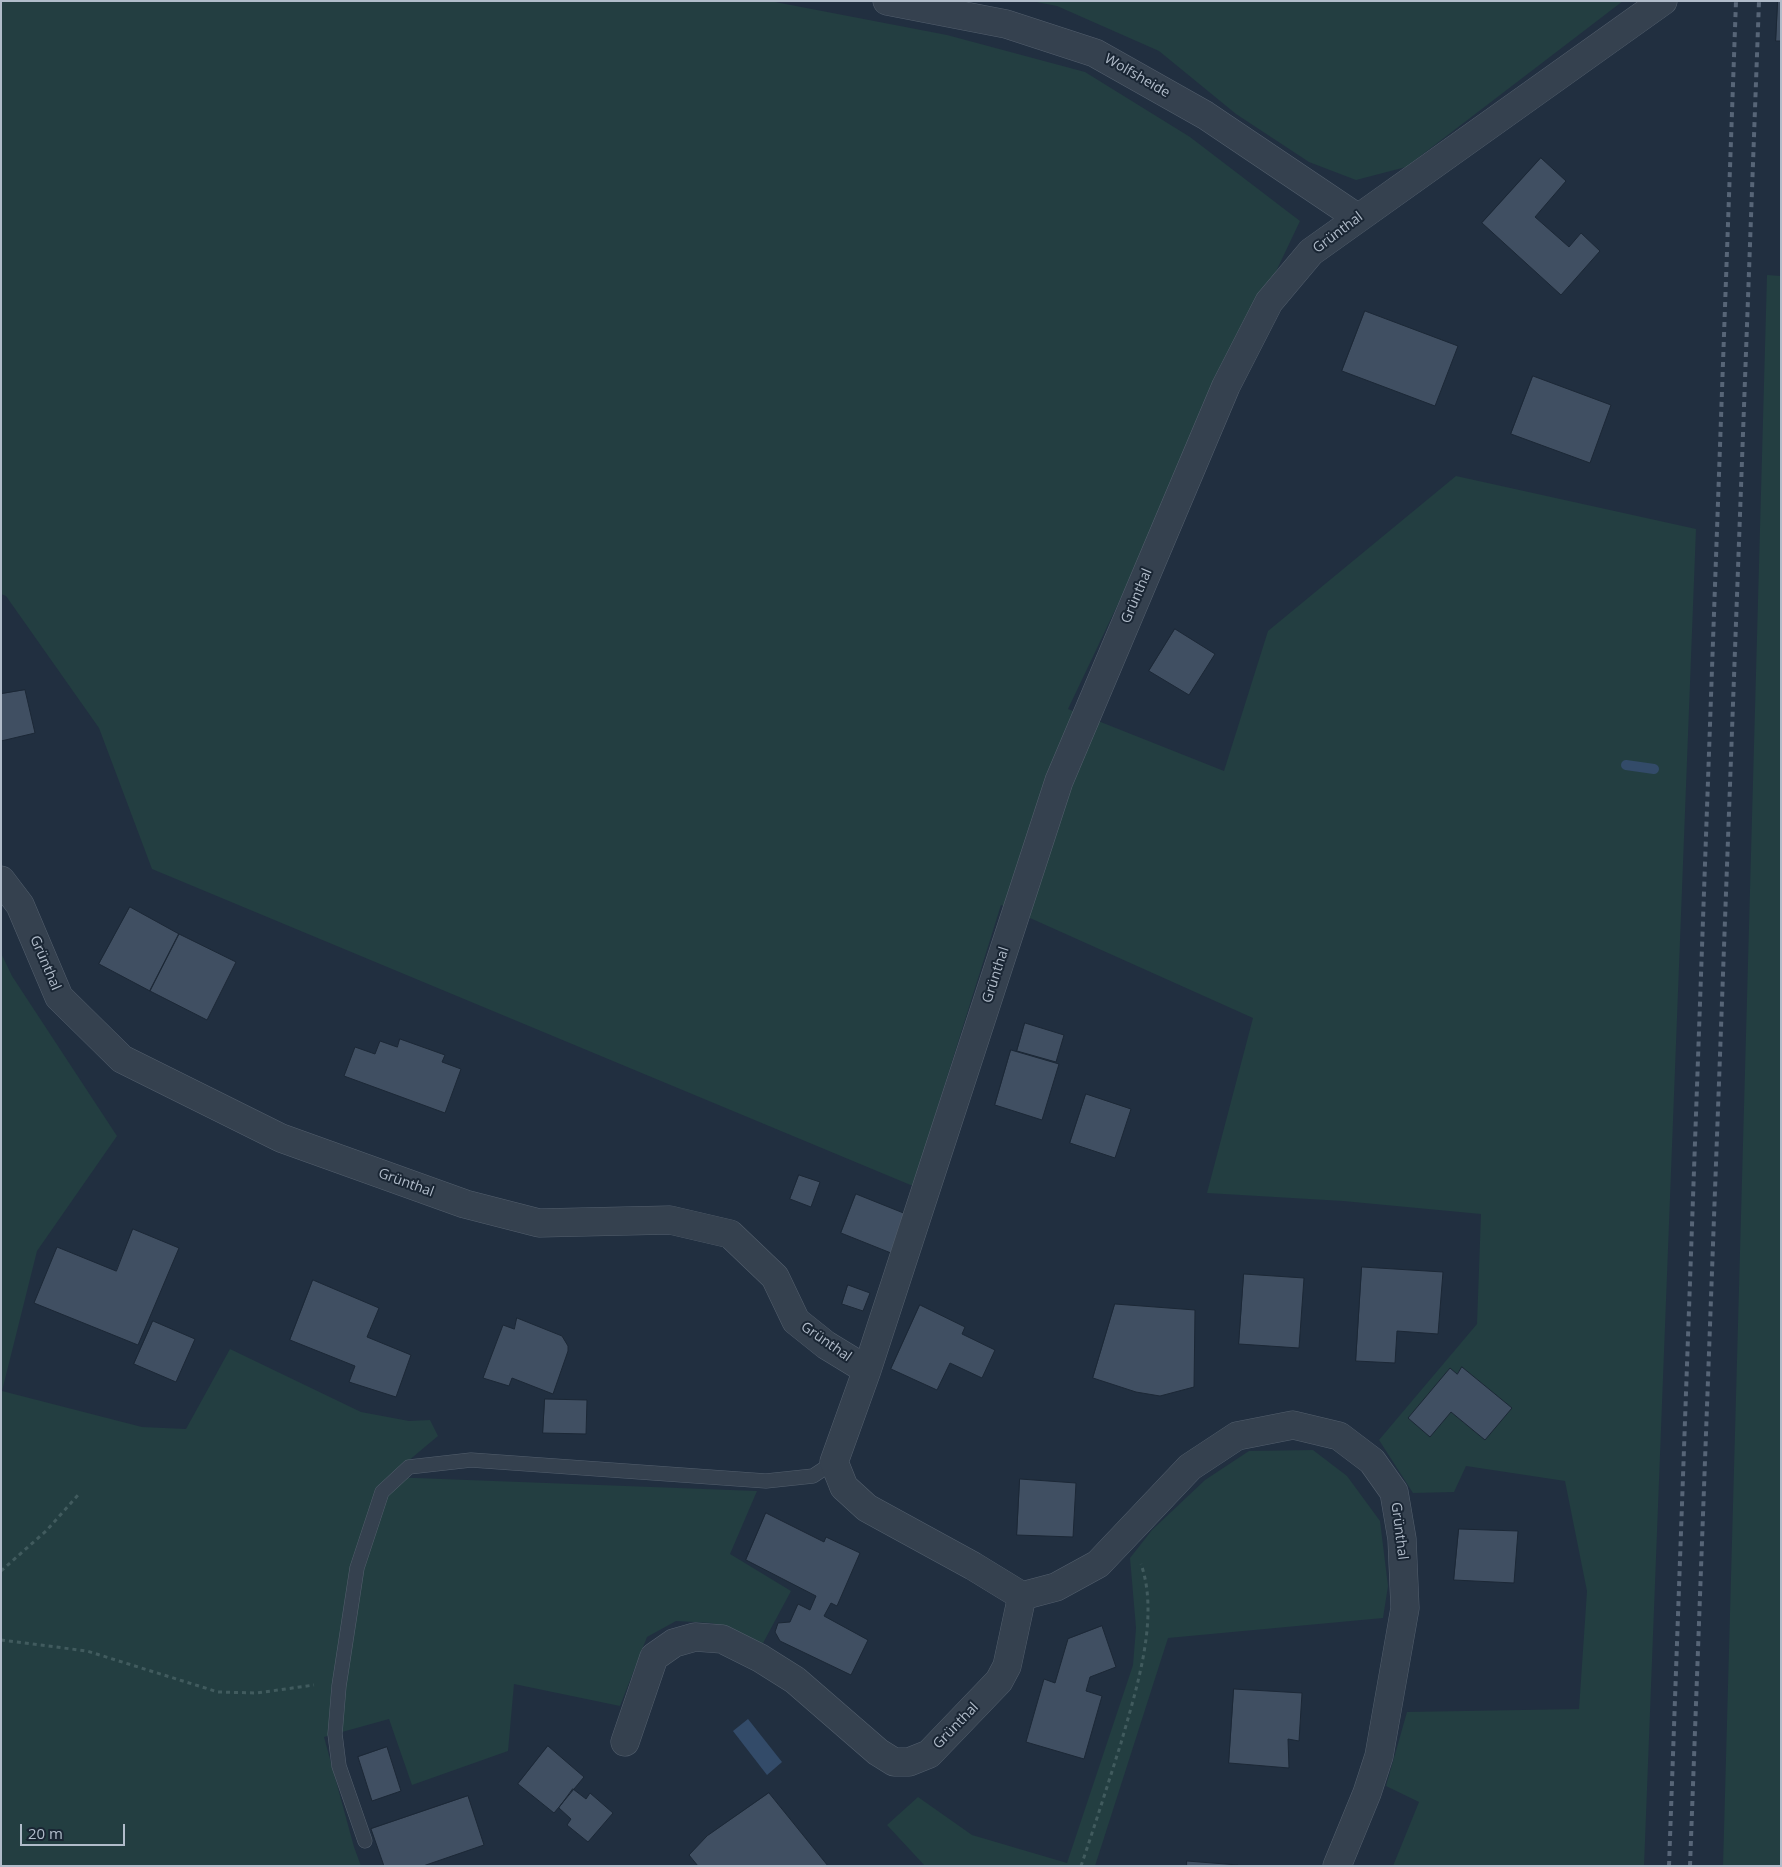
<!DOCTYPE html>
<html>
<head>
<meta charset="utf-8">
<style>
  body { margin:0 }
  #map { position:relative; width:1782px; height:1867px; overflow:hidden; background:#212f40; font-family:"Open Sans",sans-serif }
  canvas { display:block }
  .frame { position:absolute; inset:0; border:2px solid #b1bcca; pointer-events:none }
  .scale { position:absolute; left:20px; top:1824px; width:105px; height:22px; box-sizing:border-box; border:2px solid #b1bcca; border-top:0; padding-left:6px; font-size:15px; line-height:18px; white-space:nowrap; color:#b1bcca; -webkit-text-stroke:4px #1a2634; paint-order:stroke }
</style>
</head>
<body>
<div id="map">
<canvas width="1782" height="1867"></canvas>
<div class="frame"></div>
<div class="scale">20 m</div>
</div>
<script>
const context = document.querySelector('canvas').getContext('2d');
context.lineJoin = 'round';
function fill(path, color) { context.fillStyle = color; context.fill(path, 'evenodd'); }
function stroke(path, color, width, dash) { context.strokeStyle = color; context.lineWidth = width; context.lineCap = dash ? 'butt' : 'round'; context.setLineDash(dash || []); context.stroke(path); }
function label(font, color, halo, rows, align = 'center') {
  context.font = font + ' "Open Sans",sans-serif'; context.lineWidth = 4; context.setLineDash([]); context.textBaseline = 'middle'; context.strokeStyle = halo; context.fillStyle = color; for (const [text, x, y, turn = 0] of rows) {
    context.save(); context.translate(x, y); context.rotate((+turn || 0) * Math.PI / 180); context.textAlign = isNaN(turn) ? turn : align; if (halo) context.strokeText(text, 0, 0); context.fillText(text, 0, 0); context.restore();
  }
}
fill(new Path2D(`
  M1 1H770L947 35 1085 72 1190 137 1300 221 1068 709 1224 771 1268 631 1456 476 1696 529 1644 1866H1393L1419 1802 1386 1786 1407 1712 1579 1709 1587 1591 1565 1481 1466 1466 1454 1492 1413 1493 1379 1440 1477 1324 1481 1214 1343 1201 1207 1193 1253 1018 1001 905 913 1186 152 869 99 728 6 596 1 594Z
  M1031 1H1623L1406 167 1356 180 1309 162 1236 114 1159 51 1057 6Z
  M1767 275 1781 276V1866H1723Z
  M1 953 12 976 117 1136 37 1251 2 1391 142 1427 186 1429 230 1349 361 1412 409 1421 430 1420 438 1436 389 1477 757 1491 730 1554 791 1591 762 1645 712 1623 676 1621 647 1637 620 1706 514 1684 508 1751 412 1785 389 1719 324 1737 354 1847 361 1866H1Z
  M1313 1450 1347 1476 1380 1521 1388 1586 1383 1618 1168 1638 1095 1866H925L887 1825 918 1797 972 1835 1067 1863 1133 1665 1136 1628 1130 1558 1152 1530 1205 1480 1249 1451Z`), '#233e41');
fill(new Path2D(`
  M748 1719 782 1762 767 1775 733 1731Z`), '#334b69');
stroke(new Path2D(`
  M1626 765 1654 769`), '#334b69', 10);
const building = new Path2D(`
  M1778 1H1781V41H1776Z
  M1541 158 1566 181 1535 217 1569 247 1581 233 1600 251 1561 295 1482 223Z
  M1365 311 1458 346 1435 406 1342 371Z
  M1533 376 1611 405 1590 463 1511 434Z
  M1175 629 1215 654 1189 695 1149 671Z
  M25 690 35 733 1 741V694Z
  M130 907 179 934 150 991 99 964Z
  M179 934 236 962 207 1020 150 991Z
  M1025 1023 1064 1035 1056 1062 1017 1051Z
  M400 1039 445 1055 442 1062 461 1069 445 1113 344 1076 355 1047 375 1054 380 1041 397 1047Z
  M1011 1050 1059 1064 1042 1120 995 1105Z
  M1086 1094 1131 1109 1115 1158 1070 1143Z
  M799 1175 820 1182 811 1207 790 1199Z
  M856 1194 906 1214 891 1253 841 1233Z
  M133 1229 179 1248 138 1345 34 1303 57 1247 116 1271Z
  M1362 1267 1443 1272 1438 1334 1397 1331 1395 1363 1356 1361Z
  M1244 1274 1304 1278 1299 1348 1239 1344Z
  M313 1280 379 1308 367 1337 411 1355 396 1397 349 1382 355 1366 290 1340Z
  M848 1285 870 1293 863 1311 842 1304Z
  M1115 1304 1195 1310 1194 1387 1160 1396 1136 1392 1093 1378Z
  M920 1305 965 1327 962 1334 995 1350 982 1378 950 1363 937 1390 891 1369Z
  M517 1318 562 1336 568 1346V1351L553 1394 512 1378 509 1386 483 1378 503 1325 514 1329Z
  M153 1321 195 1339 176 1382 134 1364Z
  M1462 1367 1512 1408 1485 1440 1451 1412 1430 1437 1408 1418 1450 1368 1457 1374Z
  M545 1399 587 1400 586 1434 543 1433Z
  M1020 1479 1076 1483 1073 1537 1017 1535Z
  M766 1513 824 1542 826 1537 860 1553 837 1606 831 1603 824 1616 868 1640 851 1675 780 1641 775 1632 778 1623 790 1622 798 1604 810 1610 816 1596 746 1560Z
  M1459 1529 1518 1531 1514 1583 1454 1580Z
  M1102 1626 1116 1667 1090 1677 1086 1691 1102 1696 1084 1759 1026 1742 1044 1679 1055 1683 1068 1639Z
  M1234 1689 1302 1693 1299 1741 1288 1739 1289 1768 1229 1763Z
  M548 1746 584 1777 554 1813 518 1784Z
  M387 1747 401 1791 372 1801 358 1757Z
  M573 1789 586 1799 590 1793 613 1813 588 1842 567 1825 571 1819 559 1808Z
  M769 1793 828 1866H698L689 1855 707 1836Z
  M468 1796 484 1845 423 1866H384L371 1829Z
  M1187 1861 1238 1865V1866H1187Z`);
fill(building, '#404f62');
stroke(building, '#1c2836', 1);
const lane = new Path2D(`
  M365 1841 339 1766 335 1734 339 1686 357 1568 382 1492 409 1467 471 1460 766 1481 813 1476 834 1462`);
const street = new Path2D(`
  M887 1 1006 24 1095 53 1205 115 1358 218
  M1 880 20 905 59 997 122 1059 281 1138 465 1204 539 1223 670 1220 730 1234 775 1277 796 1321 826 1345 867 1370
  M625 1742 654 1657 674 1643 695 1637 722 1639 760 1658 795 1680 878 1752 894 1762H909L929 1754 999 1681 1007 1666 1022 1596
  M1337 1866 1367 1793 1379 1756 1405 1608 1402 1539 1394 1492 1372 1461 1339 1436 1293 1425 1237 1436 1190 1467 1098 1564 1056 1587 1022 1596 973 1566 867 1508 844 1487 834 1462 867 1370 1059 781 1226 386 1269 302 1311 252 1663 1`);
stroke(lane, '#535f6d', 15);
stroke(street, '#535f6d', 29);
stroke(new Path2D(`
  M1 1571 46 1531 79 1494
  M1 1640 87 1651 218 1692 257 1693 314 1685
  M1081 1866C1095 1825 1108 1784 1121 1743 1136 1690 1160 1618 1141 1564`), '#415b5e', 3, [4, 4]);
stroke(lane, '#35414f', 14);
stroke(street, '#35414f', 28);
stroke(new Path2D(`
  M1669 1866 1736 1
  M1690 1866 1759 1`), '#576577', 4, [5, 5]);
label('14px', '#b1bcca', '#1a2634', [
  ["Wolfsheide",1137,76,30],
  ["Grünthal",1338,233,-37],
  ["Grünthal",1137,596,-67],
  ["Grünthal",45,963,67],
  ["Grünthal",996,975,-72],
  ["Grünthal",406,1183,20],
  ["Grünthal",826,1342,35],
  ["Grünthal",1399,1531,83],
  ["Grünthal",956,1726,-46]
]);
</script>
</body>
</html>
